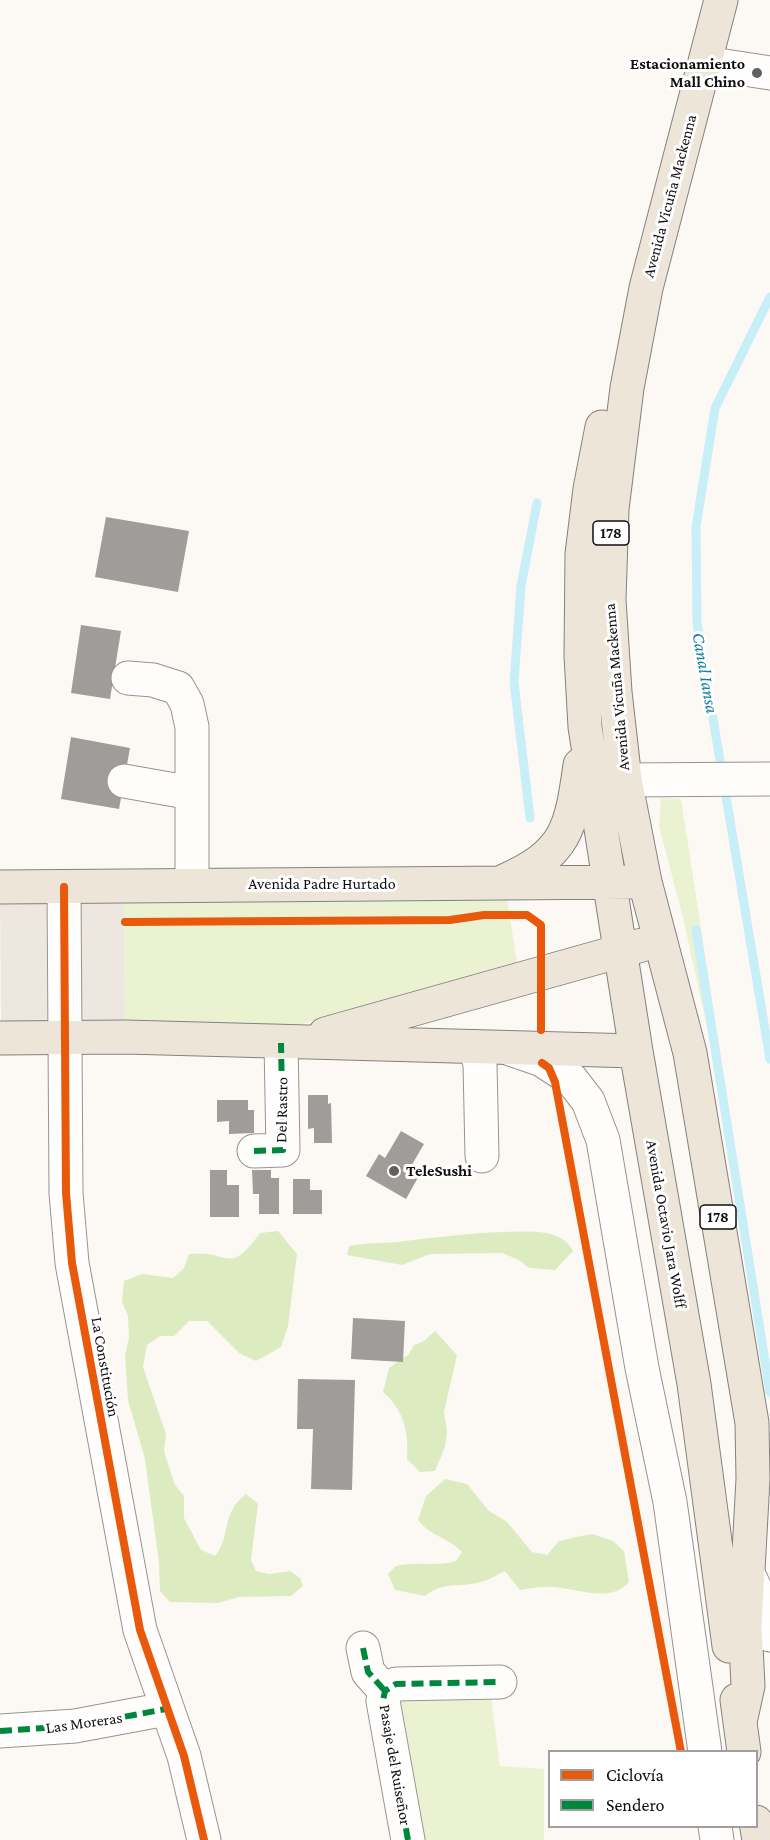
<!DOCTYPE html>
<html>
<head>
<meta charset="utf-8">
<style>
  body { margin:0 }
  #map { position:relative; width:770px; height:1840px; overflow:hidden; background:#fcf9f4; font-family:"Crimson Pro",serif }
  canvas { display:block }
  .legend { position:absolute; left:548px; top:1750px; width:210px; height:78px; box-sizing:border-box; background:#fff; border:2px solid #9f9f9f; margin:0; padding:8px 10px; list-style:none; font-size:18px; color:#0f0f0f }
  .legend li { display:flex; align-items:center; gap:12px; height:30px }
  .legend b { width:30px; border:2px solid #9f9f9f }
</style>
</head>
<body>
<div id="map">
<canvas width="770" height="1840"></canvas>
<ul class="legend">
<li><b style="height:8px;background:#e8590c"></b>Ciclovía</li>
<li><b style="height:8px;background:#00873e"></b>Sendero</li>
</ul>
</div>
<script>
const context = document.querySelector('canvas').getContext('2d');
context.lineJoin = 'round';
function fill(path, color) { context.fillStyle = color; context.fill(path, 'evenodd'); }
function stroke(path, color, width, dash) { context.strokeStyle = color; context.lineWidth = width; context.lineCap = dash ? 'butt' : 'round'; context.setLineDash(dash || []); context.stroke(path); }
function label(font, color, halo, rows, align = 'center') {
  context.font = font + ' "Crimson Pro",serif'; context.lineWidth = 6; context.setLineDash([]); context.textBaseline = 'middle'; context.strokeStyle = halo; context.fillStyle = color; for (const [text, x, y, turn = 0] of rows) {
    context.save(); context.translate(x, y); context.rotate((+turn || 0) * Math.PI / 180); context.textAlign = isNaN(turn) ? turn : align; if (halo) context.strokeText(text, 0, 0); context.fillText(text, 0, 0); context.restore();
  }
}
fill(new Path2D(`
  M661 798 681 799 770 1374V1401L711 1045 683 918 659 826Z
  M507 898 517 963 292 1027 125 1022 124 899Z
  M490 1690 500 1766 544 1769V1840H415L393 1697Z`), '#eaf2d2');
fill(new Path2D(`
  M278 1231 297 1254 288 1326 281 1347 256 1361 239 1353 207 1321H189L174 1336H160L147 1345 143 1367 166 1434 164 1451 169 1467 175 1485 184 1496V1518L201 1550 215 1556C232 1535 220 1514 246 1494L258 1504 251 1560 256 1571 269 1574 290 1571 300 1578 303 1586 291 1596 239 1597 218 1603 170 1602 160 1591 159 1563 145 1459 128 1400 125 1356 129 1337 128 1316 122 1302 124 1281 142 1274 173 1278 184 1268 189 1254C231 1250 228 1277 260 1233Z
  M504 1232C527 1232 561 1227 573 1251L555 1270 529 1268 519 1260 502 1253 430 1254 402 1265 347 1255 349 1246C368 1242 386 1244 405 1241 439 1237 470 1233 504 1232Z
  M435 1331 457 1355 444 1412 447 1432 445 1447 435 1471 420 1472 407 1459C409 1433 404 1410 383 1392L389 1368 409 1354 414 1345 424 1341Z
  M445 1479 467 1484 489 1511 507 1522 532 1552 547 1555 559 1541 576 1537 592 1534 613 1541 624 1551 629 1582C608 1606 571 1585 544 1587 536 1587 528 1589 520 1590L505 1571C498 1574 491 1579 484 1581 460 1589 445 1580 425 1596L395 1590 388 1574 396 1566C417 1561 436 1567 456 1561L462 1552C449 1538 430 1536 418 1520L426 1496Z`), '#ddebc0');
fill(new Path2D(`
  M0 899H124L125 1022 1 1023Z`), '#ede7df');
stroke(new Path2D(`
  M770 297 715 408 696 527 697 623 770 1059
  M530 818 514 682 521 586 537 503
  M696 930 770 1392`), '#c8eff8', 9);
fill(new Path2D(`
  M106 517 189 531 178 592 95 577Z
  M81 625 121 631 110 699 71 693Z
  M71 737 130 748 119 809 61 799Z
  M308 1095H328V1104L331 1103 332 1143H314V1128L308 1129Z
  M217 1100H248V1110H254V1133L229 1134V1121L217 1122Z
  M401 1131 424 1144 410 1168 420 1174 406 1199 366 1176 379 1154 385 1158Z
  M210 1170H227V1185H239V1217H210Z
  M252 1170H271V1178H279V1214H259V1194H253Z
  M293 1179H310V1190H322V1214H293Z
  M353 1318 405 1321 403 1362 351 1359Z
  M298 1379 355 1380 352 1490 311 1489 313 1429H297Z`), '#a09c99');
const minor = new Path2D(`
  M705 63 770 73
  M128 678 153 680 178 688 187 704 192 727V885
  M625 780 770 779
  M124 781 192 793
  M64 887 66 1193 72 1263 140 1630 184 1756 204 1840
  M475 1047 480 1064 482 1156
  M510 1049 542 1060 571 1079 588 1101 603 1140 642 1368 670 1502 705 1752
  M254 1151 283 1150 281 1043
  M748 1573 767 1615 770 1635
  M363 1648 368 1672 385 1691
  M0 1731 75 1726 166 1709
  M715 1826 717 1840
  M408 1840 383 1701 385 1691 396 1684 500 1682`);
const major = new Path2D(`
  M721 0 646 288 627 388 612 509 609 600 615 692 625 780 645 882 690 1053 752 1423 753 1479 745 1625 748 1686 740 1722
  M602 427 590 489 582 554 581 656 585 727 636 1051 694 1384 729 1646
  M504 881C567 853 571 829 580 765
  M0 887 631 882
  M325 1034 642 945
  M0 1038 126 1037 636 1051
  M737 1700 744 1752
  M756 1822 759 1840`);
stroke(minor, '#969492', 35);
stroke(major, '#83827f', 35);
stroke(minor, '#fffefd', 33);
stroke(major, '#eee5d9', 33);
stroke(new Path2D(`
  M254 1151 283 1150 281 1043
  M363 1648 368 1672 385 1691
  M0 1731 75 1726 166 1709
  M408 1840 383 1701 385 1691 396 1684 500 1682`), '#00873e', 6, [12, 6]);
stroke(new Path2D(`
  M64 887 66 1193 72 1263 140 1630 184 1756 204 1840
  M125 922 450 920 484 915H527L541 925V1030
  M542 1063 549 1068 555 1082 681 1752`), '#e8590c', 8);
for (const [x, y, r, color] of [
  [757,73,6,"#62615f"],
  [394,1171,6,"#62615f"]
]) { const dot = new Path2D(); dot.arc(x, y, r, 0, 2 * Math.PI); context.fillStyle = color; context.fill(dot); stroke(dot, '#fff', 2); }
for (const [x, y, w] of [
  [611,533,36],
  [718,1217,36]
]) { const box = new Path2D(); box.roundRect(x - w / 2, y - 12, w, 24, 4.5); context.fillStyle = '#fff'; context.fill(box); stroke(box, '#0f0f0f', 1.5); }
label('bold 15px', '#0f0f0f', null, [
  ["178",611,533],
  ["178",718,1217]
]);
label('bold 16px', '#0f0f0f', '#fff', [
  ["Estacionamiento",745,64],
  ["Mall Chino",745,82],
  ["TeleSushi",406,1171,"left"]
], 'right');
label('16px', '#0f0f0f', '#fff', [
  ["Avenida Vicuña Mackenna",670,196,-75],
  ["Avenida Vicuña Mackenna",617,687,-95],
  ["Avenida Padre Hurtado",322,884],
  ["Del Rastro",282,1110,-89],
  ["Avenida Octavio Jara Wolff",666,1224,80],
  ["La Constitución",105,1367,80],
  ["Las Moreras",84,1723,-8],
  ["Pasaje del Ruiseñor",395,1765,80]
]);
label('italic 18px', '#0e7ba3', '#fff', [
  ["Canal Iansa",705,673,80]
]);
</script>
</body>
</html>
